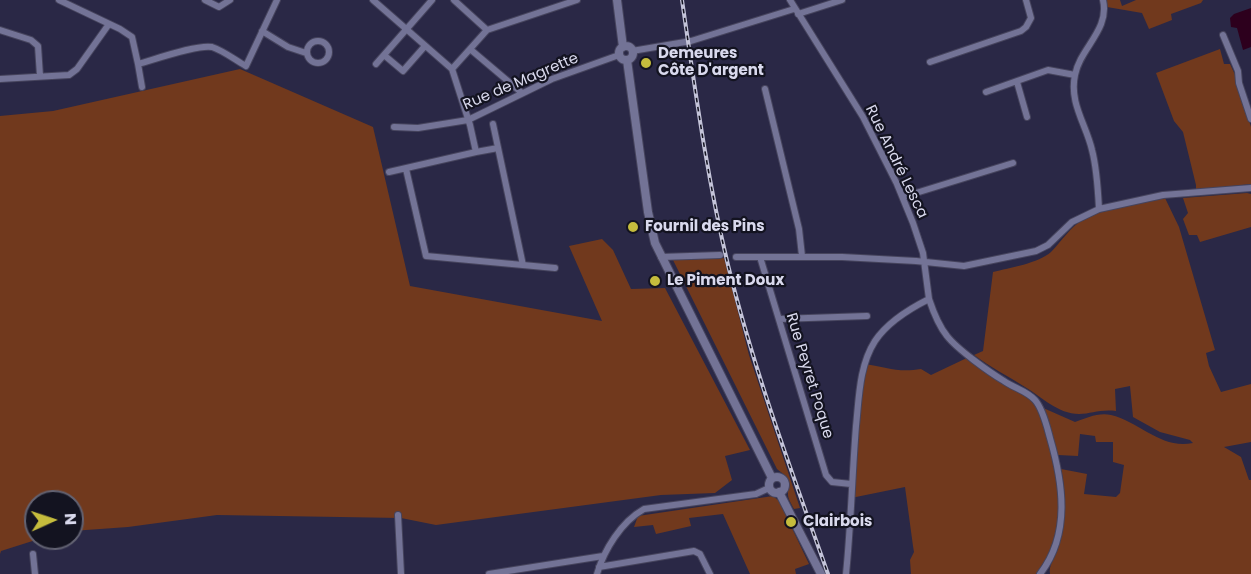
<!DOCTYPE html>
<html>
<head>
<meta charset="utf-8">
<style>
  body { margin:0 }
  #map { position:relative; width:1251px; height:574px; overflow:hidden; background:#2a2846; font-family:Poppins,sans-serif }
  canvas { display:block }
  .north { position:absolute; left:24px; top:490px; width:60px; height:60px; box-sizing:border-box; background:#131320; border:2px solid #626272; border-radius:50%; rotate:87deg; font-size:16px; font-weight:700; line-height:24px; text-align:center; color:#d9d9ed }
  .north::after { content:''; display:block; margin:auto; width:21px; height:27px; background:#c5bc3d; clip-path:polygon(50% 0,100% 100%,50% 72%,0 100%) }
</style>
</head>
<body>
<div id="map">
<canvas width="1251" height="574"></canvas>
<div class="north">N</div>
</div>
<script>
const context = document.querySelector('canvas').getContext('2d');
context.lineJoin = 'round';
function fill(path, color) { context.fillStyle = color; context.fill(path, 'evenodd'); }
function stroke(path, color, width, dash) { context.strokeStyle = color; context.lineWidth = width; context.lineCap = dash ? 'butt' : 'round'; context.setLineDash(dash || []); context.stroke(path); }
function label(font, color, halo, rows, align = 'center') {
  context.font = font + ' Poppins,sans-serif'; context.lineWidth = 4.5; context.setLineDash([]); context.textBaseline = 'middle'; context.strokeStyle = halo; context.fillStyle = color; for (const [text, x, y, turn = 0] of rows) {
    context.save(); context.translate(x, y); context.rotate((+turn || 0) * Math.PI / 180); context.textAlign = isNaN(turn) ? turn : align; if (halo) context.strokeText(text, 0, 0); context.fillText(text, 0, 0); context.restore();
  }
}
fill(new Path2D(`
  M1104 0H1120L1122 6 1136 0H1203L1201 3 1171 14 1172 20 1149 29 1142 13 1107 7Z
  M1220 49 1224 64H1230L1236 77 1251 127V184L1196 190V185L1183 132 1174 121 1156 73Z
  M240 69 373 127 410 286 602 321 569 246 602 239 613 250 631 289 665 288 750 450 725 456 732 480 715 493 661 495 436 525 401 518 217 515 128 527 72 531V502H36V538H42L1 551 0 554V116L53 111Z
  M1247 193 1251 194V227L1200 242 1197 235H1189L1183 219 1188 213 1183 198Z
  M1165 198 1179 227 1215 350 1206 353 1209 366 1221 392 1251 384V442L1224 447 1241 457 1249 480H1251V574H1050C1048 565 1056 557 1058 548 1065 522 1067 495 1061 469L1087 474 1084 494 1116 497 1120 493 1124 465 1113 462V442H1096L1095 436 1080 434 1078 456 1058 455 1041 407 1075 422C1086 418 1099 412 1111 415 1140 422 1162 450 1193 443L1190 440 1160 432 1133 417 1130 386 1115 389 1116 411C1100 409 1091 414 1079 414 1058 414 1042 397 1025 387 1008 376 990 367 974 355L983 351 993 272C1009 268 1039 263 1051 252 1062 241 1070 227 1084 219 1107 206 1139 204 1165 198Z
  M724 258 749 355 800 508 794 509C792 505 788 499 788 495 788 479 791 480 777 469L673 260Z
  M971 356 1037 401 1047 428 1062 495 1056 543 1040 574H911L910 560 914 552 913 546 905 487 851 498 865 364C886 367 898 373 921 369L931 375Z
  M773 496 779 501 809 564 795 569 796 574H750L723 514 689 518 691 526 656 534 653 525 634 527 638 516Z`), '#71391d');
fill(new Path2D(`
  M1251 8V47L1243 50 1237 28 1231 27 1230 18 1234 14Z`), '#2d001d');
const street = new Path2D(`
  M59 0 120 29 132 37 138 64C153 60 198 44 212 47 224 51 235 60 246 66L277 0
  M205 0 219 7 230 0
  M373 0 452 69 470 125 476 152 498 148
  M454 0 487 30
  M790 0 863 117 897 184 913 223 923 253 929 299C909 309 887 323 875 341 859 366 859 398 856 426 852 476 851 525 846 574
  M798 14 842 0
  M0 30 31 40 38 46 40 76
  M262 31 288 47 306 53
  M1223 35 1238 71 1239 83 1251 119
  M307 52a11 11 0 1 1 22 0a11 11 0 1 1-22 0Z
  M470 49 522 93
  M632 51 691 41 794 9
  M384 55 403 71 425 46
  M930 62 1021 31 1026 27 1031 18 1026 0
  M138 64 142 87
  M376 64 432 0
  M452 69 487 30 577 0
  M0 79 69 75 77 69 109 24
  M1017 82 1027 117
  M765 89 799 229 802 256
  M986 92 1048 70 1075 75
  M493 124 523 265
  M394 127 418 128 468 120 552 79 619 55
  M406 169 426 256 555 268
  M389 172 476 152
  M903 197 1013 163
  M1099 209C1098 190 1097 169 1092 150 1086 124 1069 103 1075 75 1080 48 1110 30 1103 0
  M661 257 720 255
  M736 257H842L916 261 964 266 1036 251 1048 245 1072 222 1099 209 1163 195 1251 188
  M760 257 826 475 832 482 851 484
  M929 299C933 311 938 325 947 336 957 349 989 372 1004 381 1014 388 1027 391 1035 400 1043 409 1047 427 1050 438 1063 483 1071 534 1040 574
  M779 319 867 316
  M398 515 401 574
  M33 554 35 574
  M599 567 694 551 700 554 710 574
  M489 574 603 556
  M597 574C604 550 621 522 644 509L756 494 769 488`);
const secondary = new Path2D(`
  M617 0 623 47
  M619 53a7 7 0 1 1 14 0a7 7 0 1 1-14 0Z
  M627 60 648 212 655 243 772 478
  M769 485a8 8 0 1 1 16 0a8 8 0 1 1-16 0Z
  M779 492 821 574`);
stroke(street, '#46445d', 8);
stroke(secondary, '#46445d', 10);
stroke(street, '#737396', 6);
stroke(secondary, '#737396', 8);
const rail = new Path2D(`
  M682 0C695 89 707 178 728 265 754 371 792 472 828 574`);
stroke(rail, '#c4c4d9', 4);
stroke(rail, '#131320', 1.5, [4.5]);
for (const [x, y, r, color] of [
  [646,63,6,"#c5bc3d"],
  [633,227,6,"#c5bc3d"],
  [655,281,6,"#c5bc3d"],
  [791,522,6,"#c5bc3d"]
]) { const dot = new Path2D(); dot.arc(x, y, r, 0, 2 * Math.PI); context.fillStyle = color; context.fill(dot); stroke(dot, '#131320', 2); }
label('bold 15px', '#d9d9ed', '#131320', [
  ["Demeures",658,54],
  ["Côte D'argent",658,71],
  ["Fournil des Pins",645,227],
  ["Le Piment Doux",667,281],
  ["Clairbois",803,522]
], 'left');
label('15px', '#d9d9ed', '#131320', [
  ["Rue de Magrette",521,82,-23],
  ["Rue André Lesca",896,162,64],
  ["Rue Peyret Poque",809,376,73]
]);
</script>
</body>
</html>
